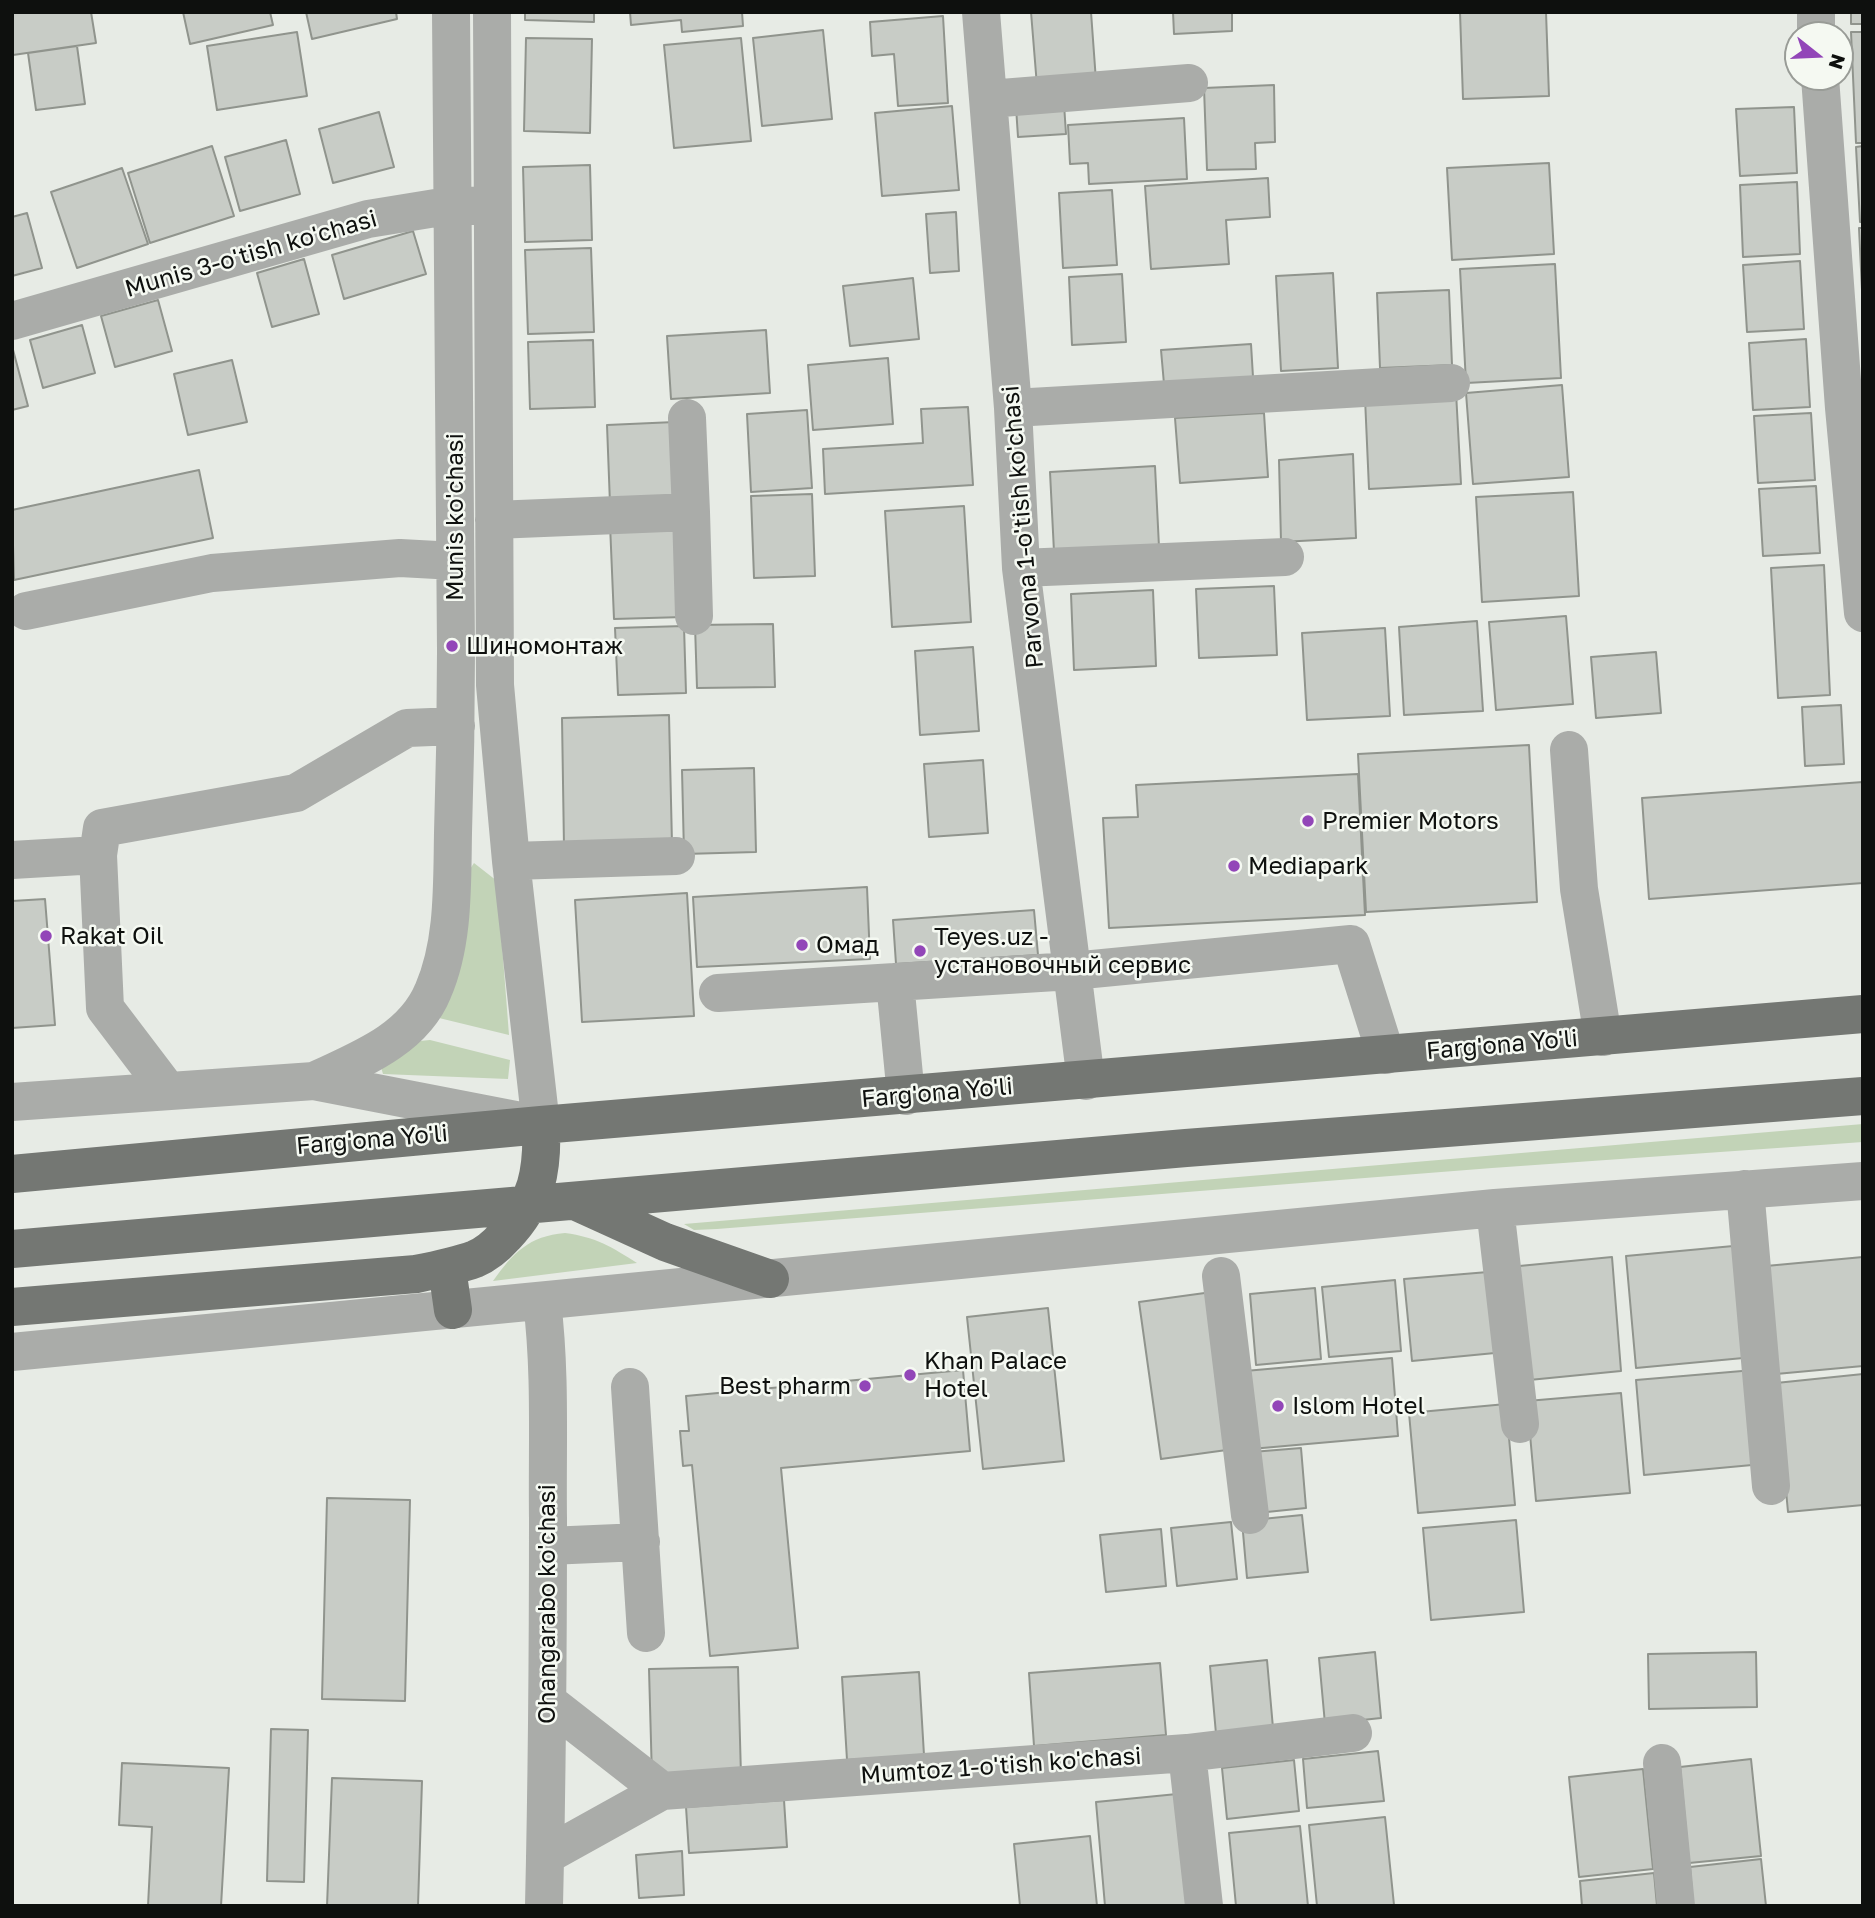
<!DOCTYPE html>
<html>
<head>
<meta charset="utf-8">
<style>
  body { margin:0 }
  #map { position:relative; width:1875px; height:1918px; overflow:hidden; background:#e7ebe5; font-family:"Golos Text",sans-serif }
  canvas { display:block }
  .frame { position:absolute; inset:0; border:14px solid #0e100e; pointer-events:none }
  .north { position:absolute; left:1784px; top:21px; width:70px; height:70px; box-sizing:border-box; background:#f5f9f2; border:2px solid #999c97; border-radius:50%; rotate:108deg; font-size:19px; font-weight:700; line-height:28px; text-align:center; color:#0e100e }
  .north::after { content:''; display:block; margin:auto; width:24px; height:32px; background:#9246b8; clip-path:polygon(50% 0,100% 100%,50% 72%,0 100%) }
</style>
</head>
<body>
<div id="map">
<canvas width="1875" height="1918"></canvas>
<div class="frame"></div>
<div class="north">N</div>
</div>
<script>
const context = document.querySelector('canvas').getContext('2d');
context.lineJoin = 'round';
function fill(path, color) { context.fillStyle = color; context.fill(path, 'evenodd'); }
function stroke(path, color, width, dash) { context.strokeStyle = color; context.lineWidth = width; context.lineCap = dash ? 'butt' : 'round'; context.setLineDash(dash || []); context.stroke(path); }
function label(font, color, halo, rows, align = 'center') {
  context.font = font + ' "Golos Text",sans-serif'; context.lineWidth = 5; context.setLineDash([]); context.textBaseline = 'middle'; context.strokeStyle = halo; context.fillStyle = color; for (const [text, x, y, turn = 0] of rows) {
    context.save(); context.translate(x, y); context.rotate((+turn || 0) * Math.PI / 180); context.textAlign = isNaN(turn) ? turn : align; if (halo) context.strokeText(text, 0, 0); context.fillText(text, 0, 0); context.restore();
  }
}
fill(new Path2D(`
  M474 863 497 881 509 1035 439 1018 466 875Z
  M430 1040 510 1060 508 1079 383 1074 381 1067 420 1041Z
  M1863 1124V1142L1492 1168 717 1229 694 1230 684 1224Z
  M565 1233C596 1237 612 1247 637 1263L493 1281C513 1253 529 1236 565 1233Z`), '#c2d3b7');
const building = new Path2D(`
  M12 12H91L96 43 13 55Z
  M183 12H270L273 25 190 44Z
  M306 12H396L397 19 312 39Z
  M525 12H594V22L525 20Z
  M630 12H742L743 26 682 32 681 20 631 25Z
  M1031 12H1091L1096 81 1037 86Z
  M1173 12H1232V31L1174 34Z
  M1460 12H1546L1549 96 1463 99Z
  M1851 12H1863V24H1851Z
  M943 16 948 103 898 106 894 54 872 56 870 22Z
  M823 30 832 119 762 126 753 38Z
  M297 32 307 96 217 110 207 46Z
  M1851 32H1863V143H1856Z
  M526 38 592 39 590 133 524 131Z
  M741 38 751 141 674 148 664 45Z
  M77 46 85 104 36 110 28 53Z
  M1274 85 1275 142 1255 143 1256 169 1207 170 1204 88Z
  M1064 104 1066 134 1018 137 1016 107Z
  M952 106 959 190 882 196 875 113Z
  M1794 107 1797 173 1740 176 1736 109Z
  M379 112 394 167 333 183 319 129Z
  M1184 118 1187 179 1089 184 1088 163 1070 164 1068 125Z
  M286 140 300 194 240 211 225 157Z
  M212 146 234 216 150 243 128 173Z
  M1863 146V222H1860L1856 147Z
  M1549 163 1554 254 1452 260 1447 168Z
  M590 165 592 240 525 242 523 167Z
  M122 168 148 244 77 268 51 192Z
  M1268 178 1270 217 1226 220 1229 264 1151 269 1145 186Z
  M1797 182 1800 254 1743 257 1740 185Z
  M1112 190 1117 265 1063 268 1059 193Z
  M956 212 959 271 930 273 926 214Z
  M27 213 42 268 12 276V217Z
  M1859 228H1863V311Z
  M413 231 426 274 344 299 332 255Z
  M591 248 594 332 528 334 525 250Z
  M304 259 319 314 272 327 257 273Z
  M1800 261 1804 329 1747 332 1743 265Z
  M1555 264 1561 378 1466 383 1460 269Z
  M1333 273 1338 368 1281 371 1276 276Z
  M1122 274 1126 342 1072 345 1069 277Z
  M913 278 919 339 850 346 843 286Z
  M1449 290 1452 365 1380 368 1377 293Z
  M158 300 172 351 115 367 101 316Z
  M82 325 95 373 43 388 30 340Z
  M766 330 770 393 671 399 667 336Z
  M1806 339 1810 407 1753 410 1749 343Z
  M593 340 595 407 530 409 528 342Z
  M1251 344 1253 377 1164 384 1161 350Z
  M12 346 28 406 12 410Z
  M888 358 893 424 813 430 808 365Z
  M232 360 247 422 188 435 174 374Z
  M1562 385 1569 477 1473 484 1466 393Z
  M1456 392 1461 484 1369 489 1365 398Z
  M968 407 973 485 825 494 823 449 923 443 921 409Z
  M807 410 812 488 751 492 747 414Z
  M1264 413 1268 477 1180 483 1175 418Z
  M1811 413 1815 480 1758 483 1754 416Z
  M675 422 678 501 610 504 607 425Z
  M1353 454 1356 538 1281 542 1279 460Z
  M1155 466 1159 547 1054 552 1050 472Z
  M199 470 213 538 14 580 12 510Z
  M1816 486 1820 553 1763 556 1759 489Z
  M1573 492 1579 596 1482 602 1476 497Z
  M812 494 815 576 754 578 751 496Z
  M964 506 971 622 892 627 885 511Z
  M680 522 684 617 614 619 610 524Z
  M1824 565 1830 695 1778 698 1771 568Z
  M1274 586 1277 655 1199 658 1196 589Z
  M1153 590 1156 666 1074 670 1071 594Z
  M1566 616 1573 704 1496 710 1489 622Z
  M1477 621 1483 711 1404 715 1399 627Z
  M773 624 775 687 697 688 695 625Z
  M684 626 686 693 618 695 615 628Z
  M1385 628 1390 716 1307 720 1302 633Z
  M973 647 979 731 920 735 915 651Z
  M1656 652 1661 713 1596 718 1591 657Z
  M1841 705 1844 764 1805 766 1802 707Z
  M669 715 672 844 564 847 562 718Z
  M1529 745 1537 902 1366 912 1358 754Z
  M983 760 988 833 929 837 924 764Z
  M754 768 756 852 684 854 682 770Z
  M1358 774 1365 915 1109 928 1103 818 1138 817 1136 785Z
  M1863 782V883L1649 899 1642 798Z
  M867 887 870 959 697 967 693 897Z
  M687 893 694 1016 582 1022 575 900Z
  M45 899 55 1025 12 1028V901Z
  M1034 910 1038 955 896 964 893 920Z
  M1744 1245 1754 1357 1636 1368 1626 1256Z
  M1612 1257 1621 1371 1519 1381 1509 1267Z
  M1863 1257V1366L1776 1374 1766 1266Z
  M1488 1272 1495 1353 1412 1361 1404 1279Z
  M1395 1280 1401 1351 1329 1357 1322 1287Z
  M1315 1288 1321 1359 1256 1365 1250 1294Z
  M1212 1292 1234 1449 1161 1459 1139 1302Z
  M1048 1308 1064 1461 983 1469 967 1317Z
  M1392 1358 1398 1436 1251 1449 1245 1371Z
  M963 1370 970 1451 781 1468 798 1648 710 1656 692 1465 683 1466 680 1431H689L686 1396Z
  M1754 1370 1763 1464 1644 1475 1636 1380Z
  M1863 1374V1505L1788 1512 1776 1383Z
  M1621 1393 1630 1493 1536 1501 1527 1401Z
  M1506 1404 1515 1505 1418 1513 1409 1413Z
  M1301 1448 1306 1508 1257 1513 1252 1452Z
  M327 1498 410 1500 405 1701 322 1699Z
  M1302 1515 1308 1572 1247 1578 1242 1521Z
  M1516 1520 1524 1612 1431 1620 1423 1528Z
  M1231 1522 1237 1579 1177 1586 1171 1528Z
  M1161 1529 1166 1586 1106 1592 1100 1535Z
  M1375 1652 1381 1718 1325 1724 1319 1658Z
  M1756 1652 1757 1707 1649 1709 1648 1654Z
  M1267 1660 1273 1728 1216 1734 1210 1666Z
  M1160 1663 1166 1735 1034 1746 1029 1673Z
  M738 1667 741 1776 652 1778 649 1669Z
  M919 1672 924 1755 847 1760 842 1677Z
  M271 1729 308 1730 304 1882 267 1881Z
  M1378 1751 1384 1801 1307 1808 1303 1759Z
  M1751 1759 1761 1856 1689 1863 1680 1767Z
  M1294 1760 1299 1811 1227 1819 1222 1768Z
  M122 1763 229 1768 221 1906H148L152 1827 119 1825Z
  M1643 1769 1653 1869 1579 1877 1569 1777Z
  M332 1778 422 1781 418 1906H327Z
  M1177 1794 1188 1906H1105L1096 1802Z
  M784 1800 787 1847 689 1853 686 1807Z
  M1385 1817 1394 1905 1317 1906 1309 1825Z
  M1300 1826 1308 1906H1236L1229 1833Z
  M1090 1836 1097 1906H1020L1014 1844Z
  M682 1851 684 1895 639 1898 636 1855Z
  M1761 1859 1766 1906H1693L1690 1867Z
  M1654 1873 1657 1906H1582L1580 1881Z`);
fill(building, '#c8ccc6');
stroke(building, '#90948d', 2);
stroke(new Path2D(`
  M981 12 1013 408 1021 568 1086 1081
  M1816 12V35
  M1820 77 1844 408 1863 613
  M989 99 1189 83
  M12 321 368 219 454 205 478 206
  M1013 408 1451 383
  M687 418 691 512
  M494 520 691 512 694 616
  M1021 568 1285 557
  M26 611 212 573 400 558 455 561
  M1569 750 1579 889 1603 1037
  M98 855 105 1008 168 1091
  M12 860 98 855 102 828 296 793 407 728 456 726
  M511 861 676 856
  M895 982 906 1096
  M718 993 1072 971 1351 944 1386 1055
  M314 1081C359 1060 413 1040 433 991 454 943 452 885 453 833 455 772 456 712 456 651 455 438 454 225 451 12
  M12 1102 314 1081 541 1125 511 861 495 685 492 12
  M1745 1189 1771 1486
  M1495 1208 1520 1424
  M1221 1276 1250 1515
  M542 1302C551 1374 547 1447 548 1519 548 1648 547 1777 544 1906
  M12 1352 1495 1208 1863 1181
  M630 1387 646 1633
  M548 1546 641 1542
  M548 1702 662 1791 1187 1753 1204 1906
  M1187 1753 1353 1733
  M1662 1763 1676 1906
  M545 1856 662 1791`), '#aaaca9', 38);
stroke(new Path2D(`
  M12 1174 541 1125 1863 1014
  M577 1202 665 1242 770 1279
  M12 1249 1186 1148 1863 1096
  M447 1268 453 1310
  M12 1307 416 1274C436 1270 456 1266 475 1259 487 1254 497 1245 505 1236 537 1203 543 1170 541 1125`), '#747773', 38);
for (const [x, y, r, color] of [
  [452,646,7,"#9246b8"],
  [1308,821,7,"#9246b8"],
  [1234,866,7,"#9246b8"],
  [46,936,7,"#9246b8"],
  [802,945,7,"#9246b8"],
  [920,951,7,"#9246b8"],
  [910,1375,7,"#9246b8"],
  [865,1386,7,"#9246b8"],
  [1278,1406,7,"#9246b8"]
]) { const dot = new Path2D(); dot.arc(x, y, r, 0, 2 * Math.PI); context.fillStyle = color; context.fill(dot); stroke(dot, '#f5f9f2', 2.5); }
label('24px', '#0e100e', '#f5f9f2', [
  ["Munis 3-o'tish ko'chasi",251,254,-16],
  ["Munis ko'chasi",455,517,-90],
  ["Parvona 1-o'tish ko'chasi",1023,527,-95],
  ["Farg'ona Yo'li",1502,1045,-5],
  ["Farg'ona Yo'li",937,1093,-5],
  ["Farg'ona Yo'li",372,1140,-5],
  ["Ohangarabo ko'chasi",547,1604,-90],
  ["Mumtoz 1-o'tish ko'chasi",1001,1766,-4]
]);
label('24px', '#0e100e', '#f5f9f2', [
  ["Шиномонтаж",466,646],
  ["Premier Motors",1322,821],
  ["Mediapark",1248,866],
  ["Rakat Oil",60,936],
  ["Teyes.uz -",934,937],
  ["установочный сервис",934,965],
  ["Омад",816,945],
  ["Khan Palace",924,1361],
  ["Hotel",924,1389],
  ["Best pharm",851,1386,"right"],
  ["Islom Hotel",1292,1406]
], 'left');
</script>
</body>
</html>
